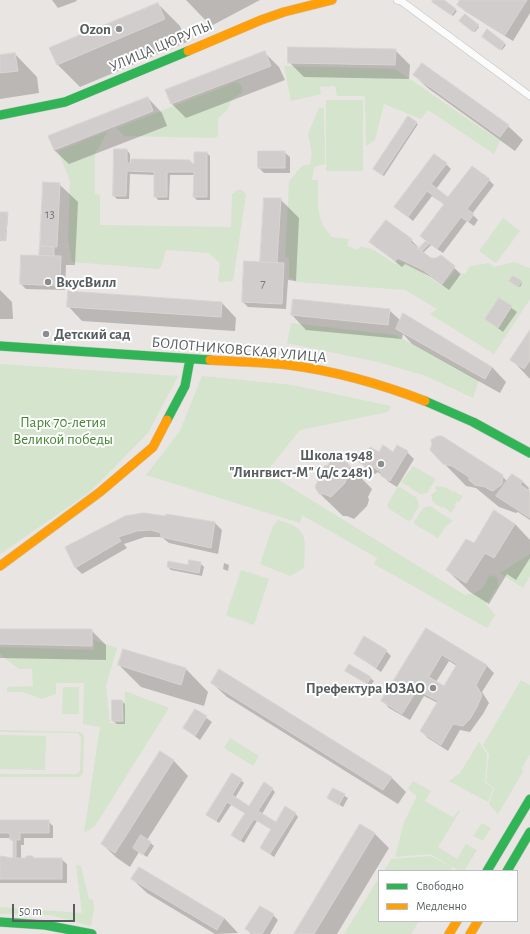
<!DOCTYPE html>
<html>
<head>
<meta charset="utf-8">
<style>
  body { margin:0 }
  #map { position:relative; width:530px; height:934px; overflow:hidden; background:#e9e5e2; font-family:"Alegreya Sans",sans-serif }
  canvas { display:block }
  .legend { position:absolute; left:378px; top:870px; width:140px; height:52px; box-sizing:border-box; background:#fff; border:1px solid #bcbfbf; margin:0; padding:5px 7px; list-style:none; font-size:12px; color:#585e60 }
  .legend li { display:flex; align-items:center; gap:8px; height:20px }
  .legend b { width:20px; border:1px solid #bcbfbf }
  .scale { position:absolute; left:12px; top:904px; width:63px; height:18px; box-sizing:border-box; border:2px solid #585e60; border-top:0; padding-left:5px; font-size:12px; line-height:14px; white-space:nowrap; color:#585e60; -webkit-text-stroke:3px #fff; paint-order:stroke }
</style>
</head>
<body>
<div id="map">
<canvas width="530" height="934"></canvas>
<ul class="legend">
<li><b style="height:5px;background:#30b455"></b>Свободно</li>
<li><b style="height:5px;background:#ff9f0a"></b>Медленно</li>
</ul>
<div class="scale">50 m</div>
</div>
<script>
const context = document.querySelector('canvas').getContext('2d');
context.lineJoin = 'round';
function fill(path, color) { context.fillStyle = color; context.fill(path, 'evenodd'); }
function stroke(path, color, width, dash) { context.strokeStyle = color; context.lineWidth = width; context.lineCap = dash ? 'butt' : 'round'; context.setLineDash(dash || []); context.stroke(path); }
function label(font, color, halo, rows, align = 'center') {
  context.font = font + ' "Alegreya Sans",sans-serif'; context.lineWidth = 4; context.setLineDash([]); context.textBaseline = 'middle'; context.strokeStyle = halo; context.fillStyle = color; for (const [text, x, y, turn = 0] of rows) {
    context.save(); context.translate(x, y); context.rotate((+turn || 0) * Math.PI / 180); context.textAlign = isNaN(turn) ? turn : align; if (halo) context.strokeText(text, 0, 0); context.fillText(text, 0, 0); context.restore();
  }
}
fill(new Path2D(`
  M284 66 395 69 500 141 494 154 428 110 421 119 384 104 375 140 366 146 365 96H337L335 86 320 87 321 94 291 101Z
  M236 82C242 83 243 88 242 93L232 99 227 110 218 118V136L215 138 124 136 117 128Z
  M326 100H363V171H326Z
  M319 108H324L325 164 314 167 312 180H318C318 203 315 219 332 237L349 239 347 246 358 250 360 246 374 250 395 264 399 261 422 272 442 286 456 270 459 275 458 280 463 273 465 274 470 266 489 263 494 267 514 262 530 268V299L494 354 430 314 437 309 405 290 296 282 289 277V258L285 257 289 181 302 166 310 164 312 155 308 134Z
  M108 131 95 154V194L100 195V225L231 227 232 194 239 189 243 191 246 195 233 281 220 282 218 280 220 263 209 253 166 250 161 267 158 269 72 262 68 239 70 181 58 151Z
  M503 218 520 231 496 263 479 251Z
  M291 323 395 335 479 380 473 398 426 376 378 362 287 343Z
  M0 364 178 376 148 433 90 492 0 554Z
  M202 376 292 385 391 406 388 412 300 430 266 472 465 595C478 593 484 590 488 577L494 575 498 579V586L486 604 495 615 487 628 374 564 377 558 302 515 300 523 146 475 180 431Z
  M413 466 436 479 427 493 420 494 401 482Z
  M436 486 444 487 454 492 456 491 457 494 463 496 459 502 457 501 454 505 456 506 451 513 443 506 442 508 433 502 431 495 437 490 435 488Z
  M400 487 417 498 419 506 411 520 408 521 388 508 387 505 397 488Z
  M430 506 453 521 446 526 438 538 414 524V522L423 508Z
  M278 520C310 528 305 540 304 568L290 576 260 564 273 526Z
  M530 554V576L523 588 500 573Z
  M241 570 269 579 254 625 226 615Z
  M94 640 117 648 106 685 110 723H124L125 691 169 708 95 826 84 833 100 727 83 724 84 683H56V694L42 699 23 692H7V687L33 686 32 669H19L0 654V647L94 650Z
  M521 680 530 685V754L522 768 523 772 498 814 489 804 494 788 486 782 489 754 483 745Z
  M63 687H79V714H62Z
  M0 730 81 732 84 736 83 773 80 777H0V774H77L80 771 81 738 78 733 0 732Z
  M0 735 46 736 45 770 0 769Z
  M230 738 259 756 253 766 224 748Z
  M479 742 487 754 485 783 493 788 488 802 449 781 460 773Z
  M413 781 431 791 425 801 453 817 459 810 460 811 438 847 457 859 466 844 477 850 464 871H460L430 854 395 857 404 822 417 796 408 789Z
  M482 823 491 828 483 841 473 836Z
  M431 856 452 867 450 871H384L391 859Z
  M76 865 81 866 89 899 93 900 94 909 91 926 50 915 0 914V907L82 913Z
  M379 878V921H419L411 934H344Z`), '#d5e4cc');
fill(new Path2D(`
  M52 0H76L77 1 58 8Z
  M186 0H260L211 26Z
  M435 0H442L457 11 453 16 435 3Z
  M461 0H530V13L513 41 465 11 458 5Z
  M158 4 180 26 187 42 80 87 57 64Z
  M462 23 478 25 479 27 475 32Z
  M487 31 506 45 502 50 484 38Z
  M395 50 410 65 409 79 304 77 289 62Z
  M265 53 279 67 285 80 186 118 172 104 167 91Z
  M15 54 37 77 39 93 0 99V56Z
  M414 75 508 126 523 140 515 151 429 89Z
  M148 98 162 113 167 126 69 164 54 150Z
  M416 123 418 124 384 176 376 171Z
  M127 150 130 154V164L189 161 195 165V153H207L210 156V200H197L194 197V175H170L169 200H158L155 196V175L130 174 129 199H117L114 196Z
  M284 152 290 157V173H264L259 168Z
  M446 164 451 169 436 189 449 199 489 180 494 185 472 214 478 220 474 226 467 221 443 253 431 245 423 253 430 259H438L441 256 461 274 449 290 431 277 405 264 402 267 371 242 411 240 418 247 417 248 422 252 420 249 427 241 445 205 432 196 413 221 396 207Z
  M44 183 59 184 78 202 75 265H66L65 290 26 289 21 284 42 256 40 255Z
  M280 199 299 218 296 281 288 280 286 309 248 307 243 302 263 263Z
  M0 213 8 215 6 241H0Z
  M512 282H521L522 283 520 287Z
  M0 290 12 302 13 319H0Z
  M499 299 517 312 503 332 486 319Z
  M222 303 236 318 235 331 82 321 68 306Z
  M389 310 401 321 492 367 506 382 500 393 412 344 403 334 402 339 306 330 292 315Z
  M530 332V379L512 360Z
  M431 450 502 476 507 481 510 476H514L522 481 529 488 528 491 530 492V520L518 512 516 513 499 507 476 488 466 486Z
  M407 452 414 459 397 487 389 482 378 472 375 474 367 469 360 462 363 455Z
  M342 458 372 489 368 497 369 500 367 506 354 519 347 516H343L320 494 327 468Z
  M167 515 215 523 222 530 218 554 169 543 163 538 159 537H145L124 544 127 548 82 574 75 567 125 517H166Z
  M515 524 530 540V558L516 580 507 574 489 604 470 592 447 570 474 545Z
  M200 563 204 567 202 576 171 570 168 567Z
  M224 563 229 565 228 571 223 569Z
  M0 630H91L106 645V660L0 658Z
  M426 630 487 666 494 673 482 692 489 703 483 714 470 732 460 730 448 751 428 738 421 731 438 703 424 696 410 720 389 708 383 701ZM449 661 457 666 444 687 436 682Z
  M123 650 186 669 208 692 204 706 141 687 119 665Z
  M386 651 391 656 381 672 355 654Z
  M347 671 370 678 374 681 370 686Z
  M212 683 391 777 406 792 398 804 227 697Z
  M122 701 125 704V724H117L113 721Z
  M195 710 212 722 200 740 184 728Z
  M160 753 174 761 188 776 147 840 154 846 147 857 139 852 130 867 117 858 102 844Z
  M241 780 244 783 235 798 250 807 272 789 275 792 262 814 276 823 295 813 298 817 274 857 261 848 272 830 257 821 244 843 232 835 246 814 231 805 219 823 207 815Z
  M333 789 348 798 343 807 328 798Z
  M0 821H48L53 826V838H24V845H21V859H61L67 864V883H0V857L14 859V843L11 838H0Z
  M361 826 375 834 389 848 337 934H295Z
  M132 879 224 918 238 933 215 934 147 893Z
  M273 915 278 920 270 934H251L246 929Z`), '#0003');
const building = new Path2D(`
  M433 0H444L456 9 451 15 432 2Z
  M460 0H527L505 35 457 5Z
  M158 3 165 19 57 65 49 48Z
  M465 14 479 25 473 32 459 21Z
  M487 29 505 43 500 50 482 37Z
  M288 47 396 49 395 65 288 63Z
  M265 51 271 66 171 104 165 90Z
  M15 53 18 71 0 73V55Z
  M422 63 509 125 500 137 413 75Z
  M148 97 153 111 54 150 48 136Z
  M408 116 417 122 382 175 373 169Z
  M114 149H127V163H131V159L190 160V164H194V152H207V197H193L194 172H167V197H154V172L127 171 126 196H113Z
  M258 151H285V168H258Z
  M434 154 447 163 431 184 448 197 472 166 490 179 467 209 474 214 468 222 461 217 437 249 420 236 444 204 427 191 408 217 394 207Z
  M43 182 60 183 57 247 40 246Z
  M264 198H281L277 263 260 262Z
  M0 212H8L5 241 0 240Z
  M386 220 412 239 410 242 431 258H436L441 255 455 266 442 284 423 270 398 258 395 261 369 242Z
  M426 241 430 243 422 251 418 249Z
  M40 246 54 247V256L39 255Z
  M21 255 61 256 60 286 20 284Z
  M244 261 284 263 282 304 242 302Z
  M513 276 522 281 518 287 509 281Z
  M68 291 222 302 221 317 67 307Z
  M499 298 512 306 498 328 485 319Z
  M293 299 390 309 388 325 291 315Z
  M403 313 492 367 485 379 396 329Z
  M530 330V360L524 369 510 360Z
  M438 436H442L500 473 503 475 502 484 493 491 490 490 485 487 475 485 469 480V477L452 466 443 464 430 450 432 444 431 440Z
  M383 445 393 452 397 445 408 451 390 481 381 476V472L371 466 367 467 359 462V459L356 457 360 452 363 454 366 453 370 447 379 452Z
  M334 456 343 457 350 466 346 474 347 477 345 483 331 497 324 494H319L315 487 325 465 327 466Z
  M512 474 523 481 520 485 530 491V518L496 496Z
  M494 510 515 524 494 558 485 553 466 583 446 570 466 539 474 543Z
  M144 513 166 516V514L215 522 211 548 161 537V533L151 530 137 531 118 537 121 541 75 568 65 547 125 516Z
  M189 560 201 562 199 573 167 567 168 561 188 565Z
  M426 628 487 665 476 685 482 695 477 707 470 719 463 726 453 724 441 745 420 731 438 701 417 690 402 714 381 701ZM442 655 457 664 444 686 429 677Z
  M0 629H92V646L0 644Z
  M364 636 387 650 376 668 354 654Z
  M123 649 186 668 181 685 118 665Z
  M349 664 371 677 367 684 345 671Z
  M219 669 392 777 383 790 211 683Z
  M112 700H122L123 721H112Z
  M195 709 207 716 195 736 183 728Z
  M160 751 174 760 115 853 101 844Z
  M232 773 242 779 232 795 249 806 264 782 273 788 258 811 276 822 285 806 296 813 270 854 260 848 271 829 254 819 240 841 231 835 245 813 227 802 216 821 206 815Z
  M333 788 345 794 339 805 327 798Z
  M0 820H49V833H20V840H16V858H26V856H33V858H62V879H0V856L13 858V840H10V833H0Z
  M360 824 375 833 314 934H294Z
  M141 835 151 842 143 855 133 848Z
  M139 867 224 918 217 930 131 879Z
  M260 906 274 914 262 934H253L245 929Z`);
fill(building, '#d0cdcc');
stroke(building, '#d8d4d1', 1);
const street = new Path2D(`
  M397 0 401 1 530 96`);
const fast = new Path2D(`
  M0 115 65 102 188 51
  M0 346 210 360
  M425 401 473 422 530 453
  M167 420 185 386 190 359
  M487 871 530 799
  M507 871 530 832
  M0 922 45 925 92 934`);
const slow = new Path2D(`
  M188 51 261 20 284 12 332 0
  M210 360C236 362 263 362 289 365 335 371 381 384 425 401
  M0 566 100 492 153 447 167 420
  M449 934 457 921
  M470 934 478 921`);
stroke(street, '#c4c4c3', 8);
stroke(fast, '#c4c4c3', 10);
stroke(slow, '#c4c4c3', 10);
stroke(street, '#fcfbfb', 7);
stroke(fast, '#30b455', 9);
stroke(slow, '#ff9f0a', 9);
for (const [x, y, r, color] of [
  [119,29,4,"#8b8d8e"],
  [48,282,4,"#8b8d8e"],
  [46,334,4,"#8b8d8e"],
  [381,464,4,"#8b8d8e"],
  [433,688,4,"#8b8d8e"]
]) { const dot = new Path2D(); dot.arc(x, y, r, 0, 2 * Math.PI); context.fillStyle = color; context.fill(dot); stroke(dot, '#fff', 1.5); }
label('13px', '#777b7c', null, [
  ["13",50,214],
  ["7",263,283]
]);
label('bold 15px', '#585e60', '#fff', [
  ["Ozon",111,29],
  ["ВкусВилл",56,282,"left"],
  ["Детский сад",54,334,"left"],
  ["Школа 1948",373,455],
  ["\"Лингвист-М\" (д/с 2481)",373,472],
  ["Префектура ЮЗАО",425,688]
], 'right');
label('15px', '#585e60', '#fff', [
  ["УЛИЦА ЦЮРУПЫ",161,46,-23],
  ["БОЛОТНИКОВСКАЯ УЛИЦА",239,350,5]
]);
label('15px', '#458533', '#fff', [
  ["Парк 70-летия",63,422],
  ["Великой победы",63,439]
]);
</script>
</body>
</html>
